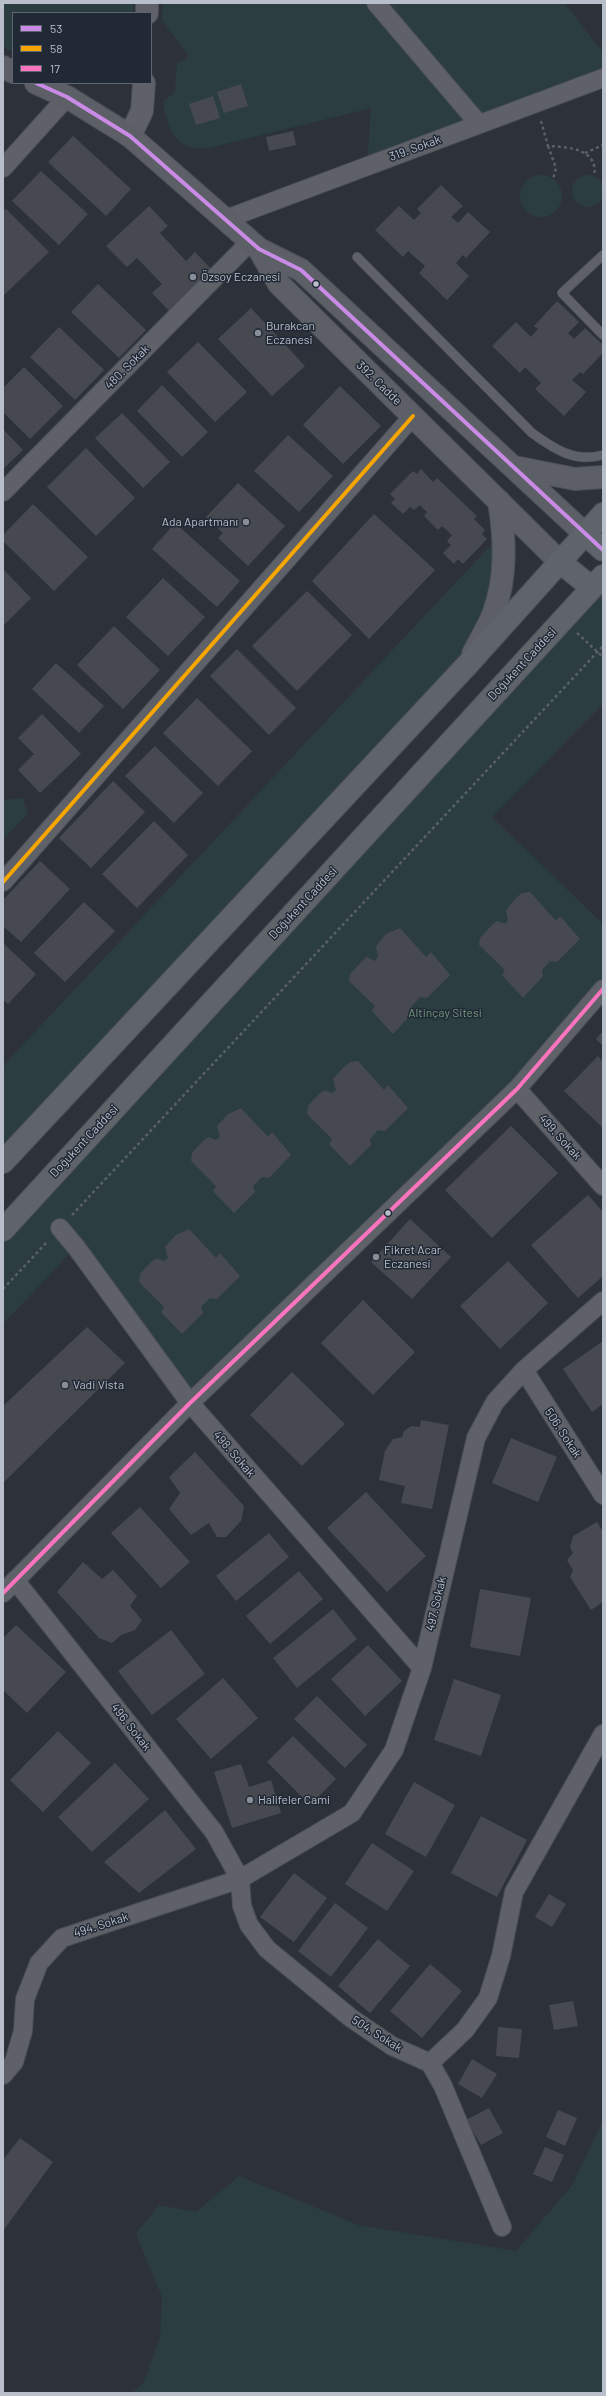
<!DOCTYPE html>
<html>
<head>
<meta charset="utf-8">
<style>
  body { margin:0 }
  #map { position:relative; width:606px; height:2396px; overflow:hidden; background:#2d323a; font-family:Barlow,sans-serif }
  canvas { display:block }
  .frame { position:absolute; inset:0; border:4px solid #b9bfca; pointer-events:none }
  .legend { position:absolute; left:12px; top:12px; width:140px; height:72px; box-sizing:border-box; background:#212935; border:1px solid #5e6571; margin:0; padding:5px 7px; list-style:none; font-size:12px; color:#b9bfca }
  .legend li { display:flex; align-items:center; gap:8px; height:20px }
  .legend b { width:20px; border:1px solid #5e6571 }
</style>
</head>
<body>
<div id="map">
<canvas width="606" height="2396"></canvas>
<div class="frame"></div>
<ul class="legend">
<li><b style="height:5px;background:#ca8be6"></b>53</li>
<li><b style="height:5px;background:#f7a600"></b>58</li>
<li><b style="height:5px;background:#fc73be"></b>17</li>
</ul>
</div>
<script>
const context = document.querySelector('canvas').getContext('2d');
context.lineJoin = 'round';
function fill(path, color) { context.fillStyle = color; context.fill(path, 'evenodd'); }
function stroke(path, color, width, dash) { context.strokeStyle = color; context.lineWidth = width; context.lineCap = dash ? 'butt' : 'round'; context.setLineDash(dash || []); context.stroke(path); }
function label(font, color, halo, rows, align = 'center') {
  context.font = font + ' Barlow,sans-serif'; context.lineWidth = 3; context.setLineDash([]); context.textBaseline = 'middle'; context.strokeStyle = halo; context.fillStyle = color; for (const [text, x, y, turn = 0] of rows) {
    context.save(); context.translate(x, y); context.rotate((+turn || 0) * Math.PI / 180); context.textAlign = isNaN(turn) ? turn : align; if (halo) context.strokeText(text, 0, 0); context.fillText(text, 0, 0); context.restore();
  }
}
fill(new Path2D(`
  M3 3H133V13H13V52L3 47Z
  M163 3H564L603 52V78L367 166 371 108 209 148C186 151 173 141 167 119 165 113 163 107 164 100L173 94 175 90 177 63 186 59 188 55 162 20Z
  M572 191a16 16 0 1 1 32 0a16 16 0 1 1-32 0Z
  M520 196a21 21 0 1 1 42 0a21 21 0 1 1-42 0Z
  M504 531 505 548 469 663 3 1162V1066Z
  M603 576V704L492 817 603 924V989L517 1089 190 1403 76 1247 3 1324V1230Z
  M22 798 28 813 3 840V800Z
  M603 2120V2393H131L143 2384 160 2338 162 2297 136 2234 159 2205 196 2212 239 2176 358 2225 516 2251 573 2184Z`), '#2b3d40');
fill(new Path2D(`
  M241 84 248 106 224 113 217 92Z
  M213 96 220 118 196 125 189 104Z
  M293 131 296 145 269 151 266 137Z
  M73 136 131 189 106 216 48 162Z
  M41 171 88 214 59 245 12 201Z
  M441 185 463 206 451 217 458 223 468 212 490 232 466 258 463 255 456 263 469 276 447 300 419 273 425 266 408 251 403 257 375 230 399 206 414 220 421 213 417 209Z
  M149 206 168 226 160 233 186 261 195 252 214 272 171 313 152 293 162 284 137 258 127 267 106 246Z
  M6 209 49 252 4 295 3 211Z
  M98 284 146 330 119 358 71 312Z
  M557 301 579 322 568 333 574 339 585 328 603 345V353L583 374 580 372 572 380 586 392 564 416 535 389 541 383 525 367 520 373 492 346 516 322 531 337 538 329 534 326Z
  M251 308 305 366 272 396 218 339Z
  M59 327 104 370 75 400 30 357Z
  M198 342 247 392 215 422 167 372Z
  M24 367 63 406 30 439 3 412V388Z
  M162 385 208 432 182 457 137 411Z
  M340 386 381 426 343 464 303 425Z
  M122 413 170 462 143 488 95 438Z
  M3 429 23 450 3 469Z
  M288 435 333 476 299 512 254 471Z
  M86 448 135 498 96 536 47 487Z
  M421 469 433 482 437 478 477 516 474 519 485 530 482 534 487 539 463 564 458 559 454 564 443 553 451 545 447 541 452 535 442 526 438 530 424 516 427 512 420 505 414 510 410 507 403 514 391 503 395 499 390 494 413 471 417 474Z
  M238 483 285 526 248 566 218 538 223 533 206 517Z
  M33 504 88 557 54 591 3 541V535Z
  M374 514 435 570 369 639 312 581Z
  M175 523 240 581 217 607 152 549Z
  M3 569 31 598 3 626Z
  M163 578 205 617 168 656 126 617Z
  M307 591 352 635 297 691 252 646Z
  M114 626 160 670 123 709 77 665Z
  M237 649 296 708 269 735 210 676Z
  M56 663 104 706 79 733 32 689Z
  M197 698 252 751 218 786 163 733Z
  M42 714 81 754 40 793 18 770 34 754 18 738Z
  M155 746 203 793 174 823 125 776Z
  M113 781 145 812 91 868 59 838Z
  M154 821 188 855 137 908 102 874Z
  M40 861 70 889 21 942 3 926V900Z
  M530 892 556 921 560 916 580 939 557 962 550 961 542 970 543 976 523 998 502 975 505 970 479 945 480 938 493 924 497 921 505 924 508 921 506 910 516 898 522 893Z
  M84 902 115 931 65 982 34 953Z
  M400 928 426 957 431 952 450 975 427 998 420 997 412 1006 413 1012 393 1034 372 1011 375 1006 349 981 350 974 363 960 367 957 375 961 378 957 376 946 386 934Z
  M3 943 36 974 8 1004 3 1000Z
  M603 1031V1046L596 1039Z
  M598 1056 603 1062V1128L564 1091Z
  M358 1061 384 1090 388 1085 408 1108 385 1131 378 1130 370 1139 371 1145 350 1166 329 1144 332 1139 307 1114 308 1106 320 1093 325 1090 332 1093 336 1090 333 1079 344 1067 350 1062Z
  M241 1108 268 1137 272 1132 291 1155 269 1178 262 1177 253 1186 255 1192 234 1213 213 1191 216 1186 191 1161 192 1153 204 1140 209 1137 216 1140 220 1137 217 1126 228 1114Z
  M511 1126 558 1173 492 1238 445 1190Z
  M588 1195 603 1212V1276L578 1298 531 1245Z
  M410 1219 451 1257 412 1299 371 1262Z
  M189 1229 216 1258 220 1253 240 1276 217 1299 210 1298 201 1307 203 1313 182 1334 161 1312 164 1307 139 1282 140 1274 152 1261 157 1258 164 1261 168 1258 165 1247 176 1235Z
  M508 1261 548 1303 500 1349 460 1306Z
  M363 1300 415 1352 373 1395 321 1343Z
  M87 1327 125 1363 3 1483V1406Z
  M603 1341V1404L592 1412 563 1369Z
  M292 1372 345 1424 302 1466 250 1415Z
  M421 1420 449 1425 432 1509 401 1503 405 1486 379 1480 385 1451 393 1439 402 1437 404 1431 411 1426 420 1427Z
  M511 1438 557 1457 538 1502 492 1483Z
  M195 1452 244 1506 241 1521 226 1537H217L209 1523 191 1535 169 1509 180 1493 169 1477Z
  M366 1492 426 1556 387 1592 327 1528Z
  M140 1507 190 1562 161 1588 111 1533Z
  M597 1522 603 1532V1602L591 1610 570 1577 573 1570 567 1560 573 1553 570 1547 573 1536Z
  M269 1533 289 1557 236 1601 216 1576Z
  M83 1562 102 1579 113 1570 137 1596 130 1606 142 1620 135 1630 121 1635 112 1643 99 1638 57 1592Z
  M299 1571 323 1599 270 1644 246 1616Z
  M480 1589 531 1598 520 1656 470 1647Z
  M333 1609 357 1639 297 1688 273 1658Z
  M16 1625 66 1672 27 1713 3 1690V1638Z
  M171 1630 205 1674 152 1715 118 1671Z
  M368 1645 402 1681 365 1716 331 1679Z
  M223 1678 258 1718 211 1759 176 1719Z
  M454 1679 501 1695 481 1756 434 1740Z
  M317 1696 367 1745 345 1768 294 1719Z
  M58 1731 91 1763 43 1812 10 1780Z
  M293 1736 336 1779 310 1805 267 1762Z
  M115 1763 149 1799 92 1852 58 1817Z
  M241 1764 249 1787 271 1780 281 1813 232 1828 214 1772Z
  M414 1782 455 1805 426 1857 385 1834Z
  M165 1810 196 1849 139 1893 104 1862Z
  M481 1816 527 1840 497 1897 451 1873Z
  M372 1843 414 1871 387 1911 345 1884Z
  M294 1873 327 1898 294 1942 260 1917Z
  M549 1894 566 1904 552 1927 535 1917Z
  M335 1903 368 1928 331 1977 298 1951Z
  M378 1939 410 1966 370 2013 338 1986Z
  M430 1964 462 1991 422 2038 390 2011Z
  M573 2001 578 2026 554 2030 549 2005Z
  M498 2027 522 2029 519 2058 496 2056Z
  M472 2059 497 2074 482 2098 458 2084Z
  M489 2108 503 2133 481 2145 466 2120Z
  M558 2110 577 2118 565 2146 546 2137Z
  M20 2138 53 2162 3 2231V2160Z
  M545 2147 564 2155 552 2182 533 2174Z`), '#464a50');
const service = new Path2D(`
  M603 255 562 293 603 335
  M357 257 532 433C554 449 575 463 603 455`);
const minor = new Path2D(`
  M376 3 479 124
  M3 168 67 97
  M226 219 603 78
  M3 492 251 241
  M3 882 413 416
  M517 1089 603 1186
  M60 1228 76 1247 190 1403 422 1668
  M524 1370 603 1495
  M15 1580 214 1832 240 1879 242 1906 249 1925 267 1949 351 2018 392 2046 430 2063 443 2086 502 2227
  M3 1593 190 1403 517 1089 603 989
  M430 2063 465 2030 488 1998 501 1956 514 1892 603 1734
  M3 2075 14 2062 23 2031 25 1999 39 1963 62 1938 240 1879 352 1813 394 1750 422 1668 476 1438 495 1402 524 1370 603 1301`);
const tertiary = new Path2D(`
  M147 13V3
  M130 136 142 111 144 83`);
const secondary = new Path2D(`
  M3 67 13 72
  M36 83 67 97 130 136 259 249 301 270 585 534
  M259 249 279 284 559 561
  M514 467 575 479 603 477
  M473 654C480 640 489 626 494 612 507 576 505 538 499 501`);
const primary = new Path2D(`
  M585 534 603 550
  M559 561 592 588
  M3 1162 469 663 603 514
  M3 1230 603 576`);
stroke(service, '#494d53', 10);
stroke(minor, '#494d53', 20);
stroke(tertiary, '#494d53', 24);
stroke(secondary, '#4b4f57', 24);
stroke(primary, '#4b4f57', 24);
stroke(new Path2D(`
  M541 121 548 146C569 147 599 149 594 176
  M548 146 556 168 553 179
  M585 153 603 145
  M577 633 603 657
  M72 1215 603 646
  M3 1289 48 1241`), '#5b6065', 2.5, [3, 3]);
stroke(service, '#5e6168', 9);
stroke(minor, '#5e6168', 18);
stroke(tertiary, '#5e6168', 22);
stroke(secondary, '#5c6066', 22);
stroke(primary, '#5f636a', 22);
stroke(new Path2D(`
  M36 83 67 97 130 136 259 249 301 270 603 550`), '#ca8be6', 4);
stroke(new Path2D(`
  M3 882 413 416`), '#f7a600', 4);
stroke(new Path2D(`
  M3 1593 190 1403 517 1089 603 989`), '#fc73be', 4);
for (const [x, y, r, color] of [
  [193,277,4,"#888e98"],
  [316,284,3.5,"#b9bfca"],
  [258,333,4,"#888e98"],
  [246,522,4,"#888e98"],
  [388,1213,3.5,"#b9bfca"],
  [376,1257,4,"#888e98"],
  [65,1385,4,"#888e98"],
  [250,1800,4,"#888e98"]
]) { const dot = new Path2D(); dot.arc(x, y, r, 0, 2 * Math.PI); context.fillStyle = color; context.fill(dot); stroke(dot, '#212935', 1.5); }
label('12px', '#b9bfca', '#212935', [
  ["319. Sokak",415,148,-20],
  ["480. Sokak",127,367,-45],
  ["392. Cadde",379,383,44],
  ["Doğukent Caddesi",522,664,-47],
  ["Doğukent Caddesi",303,903,-47],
  ["499. Sokak",560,1137,48],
  ["Doğukent Caddesi",84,1141,-47],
  ["506. Sokak",563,1433,57],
  ["498. Sokak",234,1454,49],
  ["497. Sokak",436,1604,-77],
  ["496. Sokak",131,1727,52],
  ["494. Sokak",101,1925,-18],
  ["504. Sokak",377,2034,32]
]);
label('12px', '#b9bfca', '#212935', [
  ["Özsoy Eczanesi",201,277],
  ["Burakcan",266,326],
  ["Eczanesi",266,340],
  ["Ada Apartmanı",238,522,"right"],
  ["Fikret Acar",384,1250],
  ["Eczanesi",384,1264],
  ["Vadi Vista",73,1385],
  ["Halifeler Cami",258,1800]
], 'left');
label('12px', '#72987c', '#212935', [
  ["Altinçay Sitesi",445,1013]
]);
</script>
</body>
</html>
